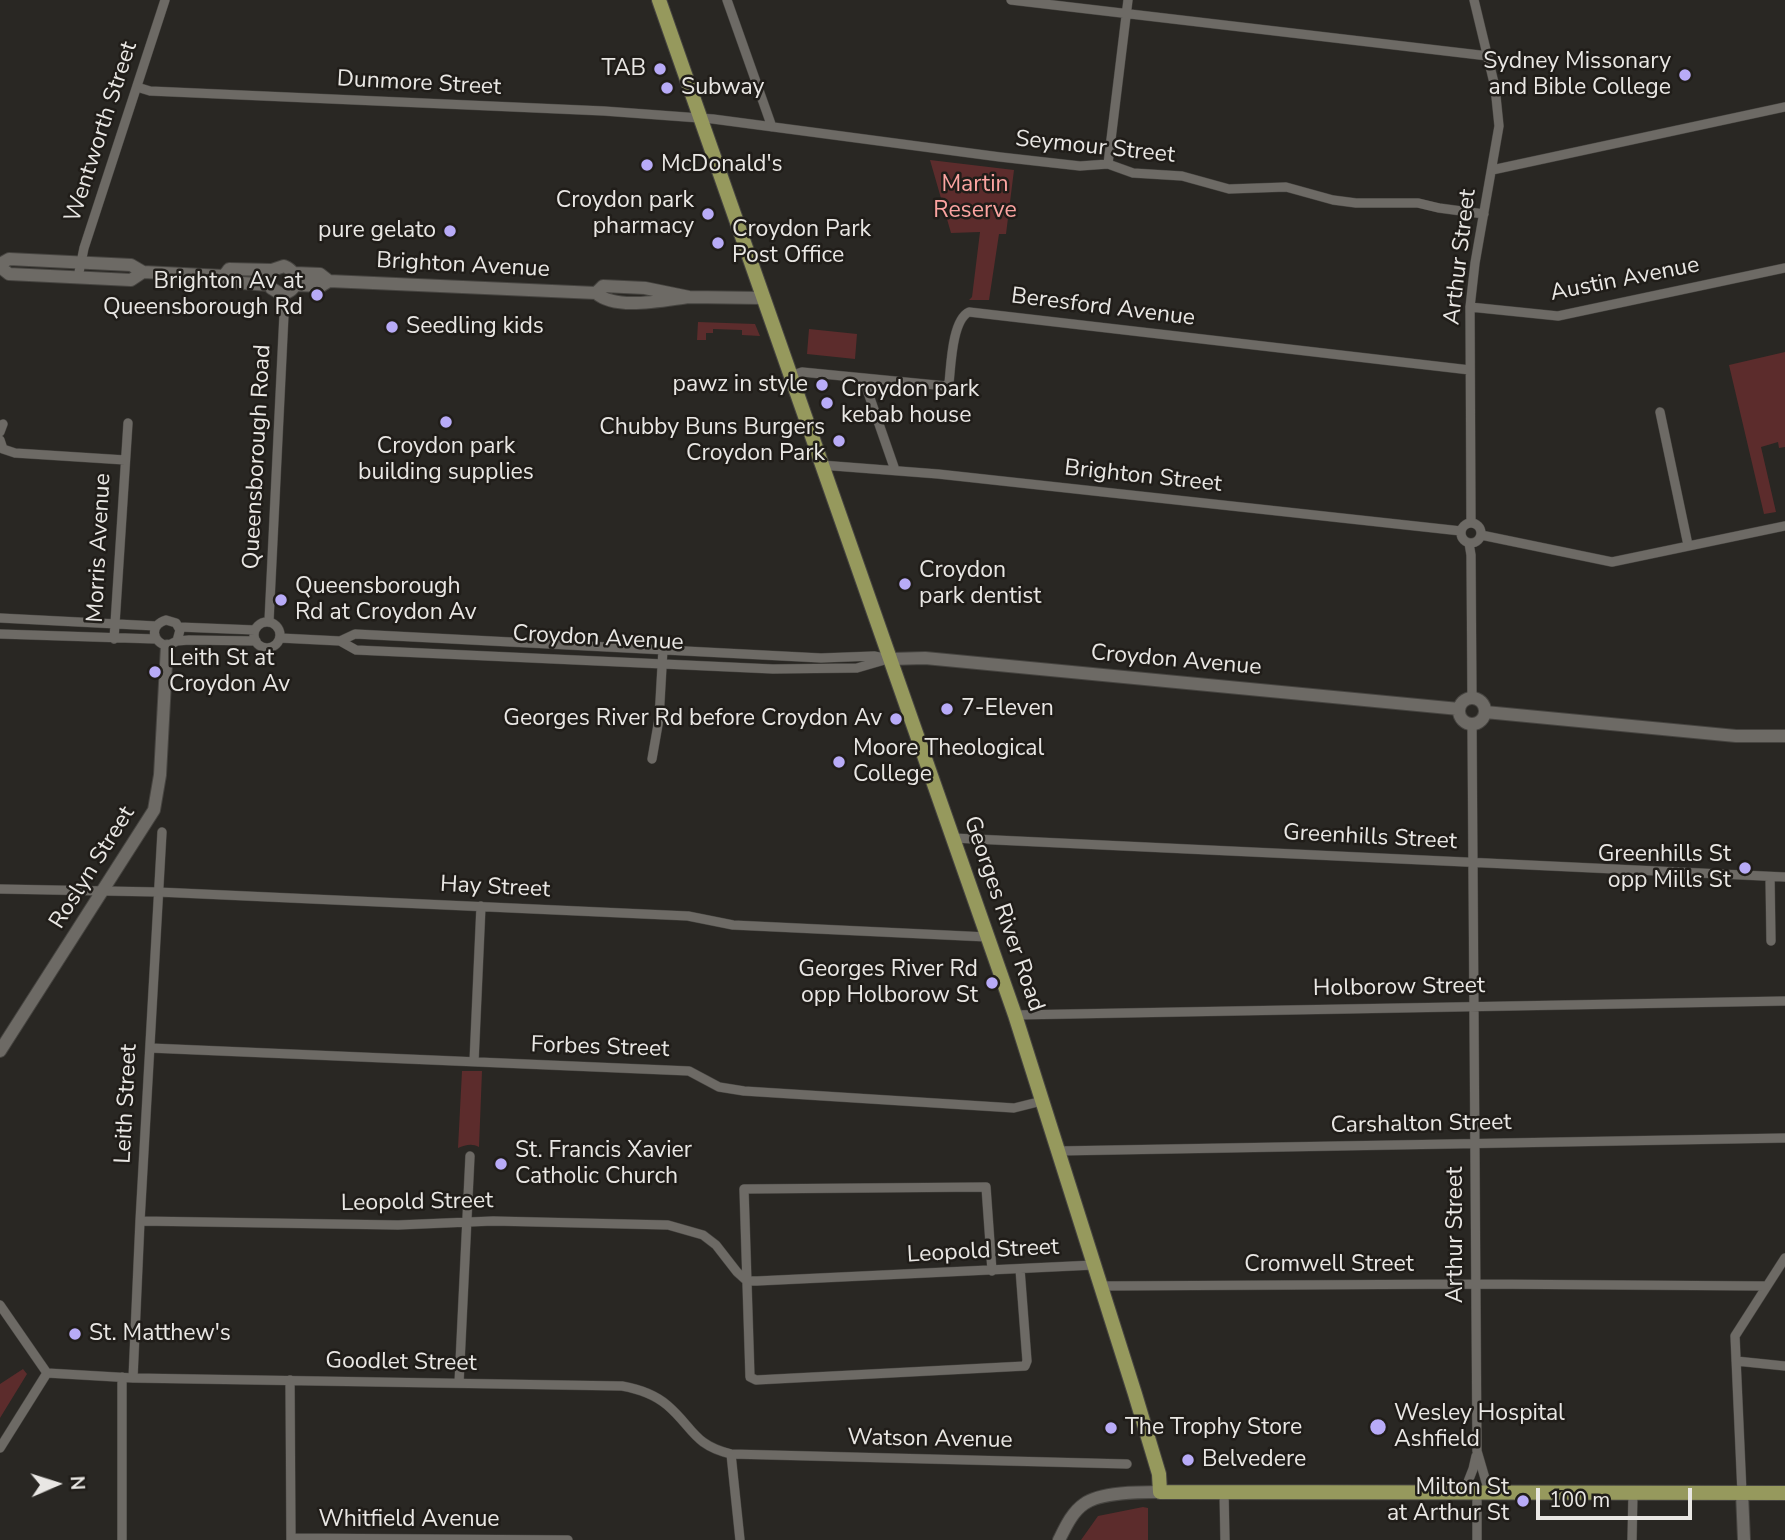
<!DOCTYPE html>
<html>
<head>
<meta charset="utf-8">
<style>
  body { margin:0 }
  #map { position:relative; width:1785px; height:1540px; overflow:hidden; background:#292723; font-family:"Nunito Sans",sans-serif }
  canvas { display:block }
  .north { position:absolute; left:21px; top:1449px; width:70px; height:70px; -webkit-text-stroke:5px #201d19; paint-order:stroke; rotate:87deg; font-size:19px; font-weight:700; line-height:28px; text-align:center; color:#e9e7e4 }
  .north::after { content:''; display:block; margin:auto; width:24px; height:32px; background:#e9e7e4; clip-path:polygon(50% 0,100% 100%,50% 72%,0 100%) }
  .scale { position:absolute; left:1536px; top:1488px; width:156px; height:32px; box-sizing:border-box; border:4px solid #e9e7e4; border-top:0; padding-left:9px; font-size:21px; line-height:24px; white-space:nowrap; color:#e9e7e4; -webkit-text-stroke:5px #201d19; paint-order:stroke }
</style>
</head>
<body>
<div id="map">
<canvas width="1785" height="1540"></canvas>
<div class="north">N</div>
<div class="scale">100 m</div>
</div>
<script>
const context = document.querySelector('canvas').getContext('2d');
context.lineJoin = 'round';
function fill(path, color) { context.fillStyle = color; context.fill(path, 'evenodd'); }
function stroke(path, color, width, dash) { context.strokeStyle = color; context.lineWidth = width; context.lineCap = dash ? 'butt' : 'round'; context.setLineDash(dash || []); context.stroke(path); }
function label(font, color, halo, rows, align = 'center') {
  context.font = font + ' "Nunito Sans",sans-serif'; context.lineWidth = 5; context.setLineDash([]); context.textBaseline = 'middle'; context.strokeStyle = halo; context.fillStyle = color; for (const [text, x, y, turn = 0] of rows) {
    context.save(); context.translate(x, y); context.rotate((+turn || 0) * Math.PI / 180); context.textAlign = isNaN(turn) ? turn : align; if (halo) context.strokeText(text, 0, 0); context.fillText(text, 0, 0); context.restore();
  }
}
fill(new Path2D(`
  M930 160 1014 170 1006 234H999L989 300H969L972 297 980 232 951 233Z
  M698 322 755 324 760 336 742 335V330L713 329V333H706V340H697Z
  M809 329 857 334 855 359 807 354Z
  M1785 352V447L1779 448 1778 442 1761 447 1776 512 1764 514 1729 365Z
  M462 1071H482L479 1147C472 1143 465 1145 458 1148Z
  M23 1369 27 1374 0 1418V1384Z
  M1143 1507 1148 1508V1540H1081L1098 1516Z`), '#5c2c2c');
const street = new Path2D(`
  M727 0 772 127
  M1011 0 1488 56
  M137 87 150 91 604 111 713 119 1000 157 1080 166 1108 164 1133 173 1182 176 1229 189 1286 187 1333 200 1356 203H1418L1439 208 1484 214
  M1108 164 1128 0
  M1492 170 1785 107
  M78 277 84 248 165 0
  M1470 307 1558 316 1785 268
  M790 376 802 372 946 386 949 383C951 366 952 320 969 312L1470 370
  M863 378 895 470
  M1660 412 1688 545
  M0 432 3 424
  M0 440 3 449 15 453 125 460
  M821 465 938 474 1461 531
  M1471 523 1470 307 1475 263 1499 126 1495 87 1474 0
  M1461 533a10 10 0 1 1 20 0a10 10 0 1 1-20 0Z
  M1481 535 1612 562 1785 526
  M1469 543 1471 555 1472 698
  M0 618 156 626
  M269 621 285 294
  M254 635a13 13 0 1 1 26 0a13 13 0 1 1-26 0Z
  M179 627 255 630
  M0 634 156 639
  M280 638 340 641 355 634 821 658 874 656 890 659
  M114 639 128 423
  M177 641 180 630 176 623 166 620C150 625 151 641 167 646L177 641 189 640 256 641
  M340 641 356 650 773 669 857 668 888 659
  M1472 725 1477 1451 1489 1492
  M652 759 659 719 663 649
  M953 838 1785 877
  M1770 877 1771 941
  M0 889 158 892 688 916 733 925 987 937
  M1015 1015 1785 1001
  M150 1048 689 1071 719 1087 744 1091 1014 1108 1042 1101
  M474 1062 481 906
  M1058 1151 1785 1138
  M140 1221 398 1225 493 1221 668 1225 703 1235 716 1245 737 1272 747 1281H757L1094 1265
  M992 1271 986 1187 744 1189 750 1377 756 1380 1025 1366 1027 1361 1020 1269
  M1101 1286 1475 1284 1767 1286
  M0 1305 47 1373
  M1736 1361 1785 1366
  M47 1373 133 1378 622 1386C639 1389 654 1394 667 1405 693 1427 693 1445 731 1454L1127 1464
  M133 1378 140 1221 162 832
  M290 1380 291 1540
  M459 1383 470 1156
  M0 1448 47 1373
  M731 1454 740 1540
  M1224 1491 1225 1540
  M1464 1492 1473 1469 1476 1456
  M1477 1492V1540
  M1742 1493 1735 1336 1785 1258
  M291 1538 568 1540
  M122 1540V1377
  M1632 1540 1633 1493`);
const secondary = new Path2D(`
  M0 264 9 259 131 265 143 272 224 276 229 282 269 285
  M0 267 9 274 131 280 143 272
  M295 273 320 274 329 281 596 293C616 311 664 300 689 297
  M224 276 229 269 272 270 284 266C301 273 299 292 281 294L271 288 268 281 272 270
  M296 285 321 286 329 281
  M596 293 603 286 645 288 689 297 762 298
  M890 659 925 658 1459 709
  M1459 711a13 13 0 1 1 26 0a13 13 0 1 1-26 0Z
  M1485 712 1736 736H1785
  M0 1051 154 810 160 775 167 646
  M1742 1493 1744 1540
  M1059 1540C1065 1528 1072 1512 1084 1504 1100 1492 1140 1492 1160 1492`);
const primary = new Path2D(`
  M659 0 1015 1015 1135 1394 1159 1474 1160 1492 1785 1493`);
stroke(street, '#464440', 10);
stroke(secondary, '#464440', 14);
stroke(primary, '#464440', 16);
stroke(street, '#6d6a65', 9);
stroke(secondary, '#6d6a65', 12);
stroke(primary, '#96995d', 14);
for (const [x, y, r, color] of [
  [660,69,7,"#b8abf7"],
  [1685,75,7,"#b8abf7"],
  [667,88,7,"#b8abf7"],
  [647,165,7,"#b8abf7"],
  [708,214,7,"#b8abf7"],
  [450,231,7,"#b8abf7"],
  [718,243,7,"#b8abf7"],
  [317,295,7,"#b8abf7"],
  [392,327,7,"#b8abf7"],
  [822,385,7,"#b8abf7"],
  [827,403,7,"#b8abf7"],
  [446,422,7,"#b8abf7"],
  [839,441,7,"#b8abf7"],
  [905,584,7,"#b8abf7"],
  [281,600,7,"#b8abf7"],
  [155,672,7,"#b8abf7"],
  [947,709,7,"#b8abf7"],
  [896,719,7,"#b8abf7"],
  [839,762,7,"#b8abf7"],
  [1745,868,7,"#b8abf7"],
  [992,983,7,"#b8abf7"],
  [501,1164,7,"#b8abf7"],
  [75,1334,7,"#b8abf7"],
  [1378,1427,9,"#b8abf7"],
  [1111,1428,7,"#b8abf7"],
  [1188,1460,7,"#b8abf7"],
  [1523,1501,7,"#b8abf7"]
]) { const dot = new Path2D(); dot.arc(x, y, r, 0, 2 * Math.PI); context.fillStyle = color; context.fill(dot); stroke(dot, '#201d19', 2.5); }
label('23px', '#e9e7e4', '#201d19', [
  ["Sydney Missonary",1671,62,"right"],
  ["and Bible College",1671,88,"right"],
  ["TAB",646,69,"right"],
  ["Subway",681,88],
  ["McDonald's",661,165],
  ["Croydon park",694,201,"right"],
  ["pharmacy",694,227,"right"],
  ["Croydon Park",732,230],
  ["Post Office",732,256],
  ["pure gelato",436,231,"right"],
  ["Brighton Av at",303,282,"right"],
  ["Queensborough Rd",303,308,"right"],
  ["Seedling kids",406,327],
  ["pawz in style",808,385,"right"],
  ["Croydon park",841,390],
  ["kebab house",841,416],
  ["Chubby Buns Burgers",825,428,"right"],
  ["Croydon Park",825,454,"right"],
  ["Croydon park",446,447,"center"],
  ["building supplies",446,473,"center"],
  ["Croydon",919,571],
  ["park dentist",919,597],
  ["Queensborough",295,587],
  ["Rd at Croydon Av",295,613],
  ["Leith St at",169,659],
  ["Croydon Av",169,685],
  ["7-Eleven",961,709],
  ["Georges River Rd before Croydon Av",882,719,"right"],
  ["Moore Theological",853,749],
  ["College",853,775],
  ["Greenhills St",1731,855,"right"],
  ["opp Mills St",1731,881,"right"],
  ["Georges River Rd",978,970,"right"],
  ["opp Holborow St",978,996,"right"],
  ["St. Francis Xavier",515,1151],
  ["Catholic Church",515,1177],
  ["St. Matthew's",89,1334],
  ["Wesley Hospital",1394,1414],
  ["Ashfield",1394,1440],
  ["The Trophy Store",1125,1428],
  ["Belvedere",1202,1460],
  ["Milton St",1509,1488,"right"],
  ["at Arthur St",1509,1514,"right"]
], 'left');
label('23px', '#e9e7e4', '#201d19', [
  ["Dunmore Street",419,84,3],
  ["Wentworth Street",102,132,-72],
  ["Seymour Street",1095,148,6],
  ["Arthur Street",1461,257,-83],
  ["Brighton Avenue",463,266,3],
  ["Austin Avenue",1625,280,-11],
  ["Beresford Avenue",1103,308,7],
  ["Queensborough Road",258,457,-87],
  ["Brighton Street",1143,477,6],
  ["Morris Avenue",100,548,-87],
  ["Croydon Avenue",598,639,3],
  ["Croydon Avenue",1176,661,5],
  ["Greenhills Street",1370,838,3],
  ["Roslyn Street",93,868,-58],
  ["Hay Street",495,888,3],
  ["Georges River Road",1003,914,71],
  ["Holborow Street",1399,988,-1],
  ["Forbes Street",600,1048,2],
  ["Leith Street",127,1104,-87],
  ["Carshalton Street",1421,1125,-1],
  ["Leopold Street",417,1203,-1],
  ["Arthur Street",1456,1235,-90],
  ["Leopold Street",983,1252,-3],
  ["Cromwell Street",1329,1265],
  ["Goodlet Street",401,1363,1],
  ["Watson Avenue",930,1440,1],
  ["Whitfield Avenue",409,1520]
]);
label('23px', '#fca4a1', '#201d19', [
  ["Martin",975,185],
  ["Reserve",975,211]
]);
</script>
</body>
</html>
